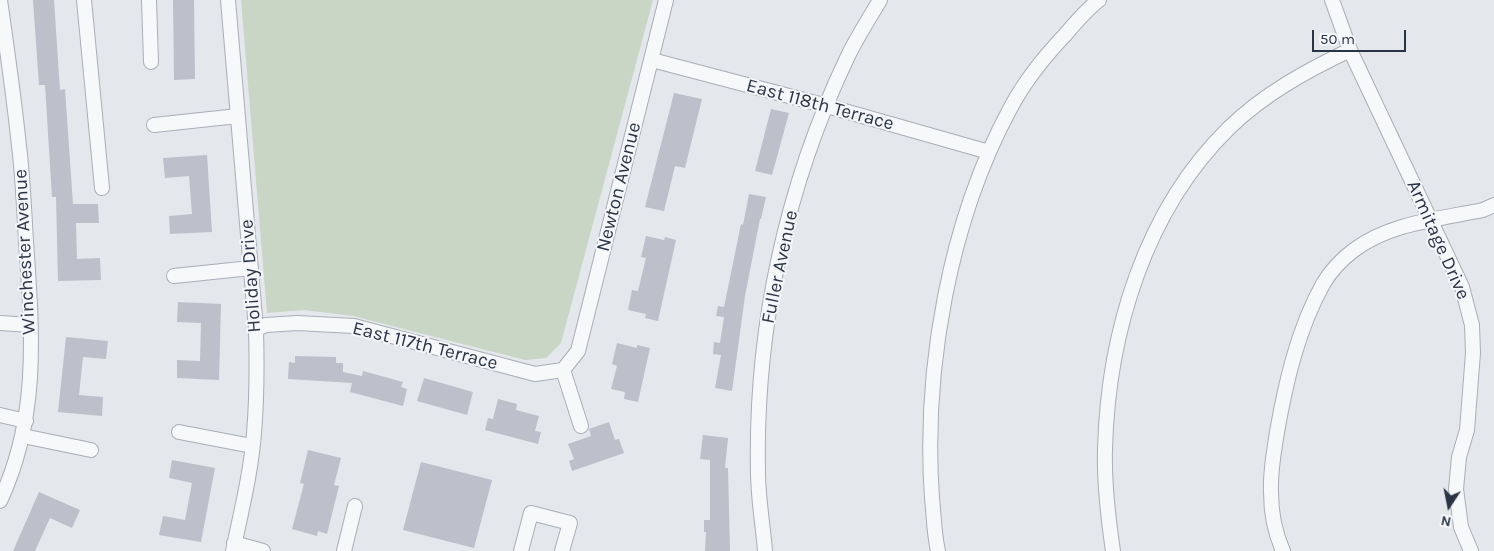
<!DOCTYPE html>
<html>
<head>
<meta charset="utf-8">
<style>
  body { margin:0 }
  #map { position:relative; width:1494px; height:551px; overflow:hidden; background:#e4e7ec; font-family:Karla,sans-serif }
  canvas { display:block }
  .north { position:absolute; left:1424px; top:481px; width:50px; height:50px; -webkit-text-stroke:4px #f4f6f9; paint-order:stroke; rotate:191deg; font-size:14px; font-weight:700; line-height:20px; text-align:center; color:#2b3445 }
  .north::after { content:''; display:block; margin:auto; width:18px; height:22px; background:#2b3445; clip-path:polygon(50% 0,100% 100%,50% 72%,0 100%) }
  .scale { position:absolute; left:1312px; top:30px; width:94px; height:22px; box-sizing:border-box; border:2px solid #2b3445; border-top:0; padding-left:6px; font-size:15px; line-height:18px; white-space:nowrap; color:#2b3445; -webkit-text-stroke:4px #f4f6f9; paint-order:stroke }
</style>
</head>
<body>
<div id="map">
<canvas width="1494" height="551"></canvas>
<div class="north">N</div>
<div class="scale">50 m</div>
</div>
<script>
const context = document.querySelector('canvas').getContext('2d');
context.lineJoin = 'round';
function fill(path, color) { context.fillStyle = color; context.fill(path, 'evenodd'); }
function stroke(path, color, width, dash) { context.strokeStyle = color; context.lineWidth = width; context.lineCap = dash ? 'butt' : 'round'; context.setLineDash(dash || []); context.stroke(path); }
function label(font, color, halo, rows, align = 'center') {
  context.font = font + ' Karla,sans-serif'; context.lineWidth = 4; context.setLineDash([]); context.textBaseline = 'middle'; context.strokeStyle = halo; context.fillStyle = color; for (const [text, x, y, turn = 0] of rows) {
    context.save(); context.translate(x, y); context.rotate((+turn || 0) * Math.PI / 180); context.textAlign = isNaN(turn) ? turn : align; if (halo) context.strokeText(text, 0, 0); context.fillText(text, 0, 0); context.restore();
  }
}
fill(new Path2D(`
  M241 0H653L561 343 546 358 525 360 353 316 304 310 267 313Z`), '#c9d6c5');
fill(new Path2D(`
  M33 0H54L60 90 65 89 73 204H98L99 223H76L77 259 100 258 101 280 58 281 56 197H52L45 85H39Z
  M173 0H194L195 79 174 80Z
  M674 93 702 99 685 168 675 166 664 211 645 207Z
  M771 109 789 113 772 175 755 171Z
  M207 155 212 232 170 234 169 216 192 214 189 176 165 178 163 158Z
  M749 194 766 197 761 219H760L745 296 732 391 715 388 721 355 713 354 714 342 720 343 724 317 716 316 718 306 724 307 741 224 743 225Z
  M646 236 664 240 665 237 676 240 658 321 645 318 646 314 628 310 632 290 638 291 646 258 641 257Z
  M178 302 221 304 219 380 177 378V360L200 361 201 323 177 322Z
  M66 337 108 341 106 359 83 357 79 395 103 397 102 416 58 412Z
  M617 343 637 348V345L650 348 638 402 624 399 625 392 611 389 617 366 612 364Z
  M295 356 336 357V363H343V372L362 376 363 371 403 382 401 387 407 389 403 406 350 392 352 383 288 379 289 362 295 363Z
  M424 378 473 392 467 415 417 401Z
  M498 399 517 404 516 410 539 416 535 431 541 432 538 444 485 430 488 418 493 419Z
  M609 422 615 440 619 439 624 453 572 471 569 461 574 459 568 444 591 436 589 429Z
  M703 435 728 438 725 468H728L730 551H705L706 532H704V520H710V460L700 459Z
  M308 450 341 458 334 485 339 486 327 534 318 531 317 536 292 529 304 484 300 483Z
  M172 460 215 468 201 542 159 535 163 516 185 520 192 483 169 478Z
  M421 462 492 480 474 548 403 530Z
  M39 492 80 510 72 528 50 518 35 551H13Z`), '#bbc0ca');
const minor = new Path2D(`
  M84 0 102 188
  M149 0 151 62
  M228 0 256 329C257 364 257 398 254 433 251 473 241 512 233 551
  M1332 0 1350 50 1462 287 1472 325 1473 353 1467 430 1459 457 1456 489 1461 527 1471 551
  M652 60 827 106 989 152
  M154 125 238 116
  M174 276 251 268
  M0 323 30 325
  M256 329 266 325 297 323 354 326 535 374 563 370
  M563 370 578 351 666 0
  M563 370 581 426
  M0 415 26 421
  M179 432 252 446
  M23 436 91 450
  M0 501C40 416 32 331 26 241 24 209 23 178 19 146 14 97 7 49 0 0
  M234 543 263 551
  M344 551 355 506
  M521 551 531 513 570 523 562 551
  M765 551C763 525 758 498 758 472 755 329 786 185 848 56 857 37 869 19 880 0
  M938 551C934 534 934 516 932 498 923 370 949 221 1011 107 1025 81 1044 57 1065 35 1076 22 1086 10 1099 0
  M1113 551C1108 517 1104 483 1105 449 1108 333 1145 210 1229 128 1264 94 1306 71 1350 50
  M1283 551C1275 533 1271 511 1271 492 1270 471 1274 452 1277 432 1286 381 1298 329 1323 284 1330 272 1342 259 1354 250 1390 223 1439 219 1483 210L1494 205`);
stroke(minor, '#a9aeb7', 16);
stroke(minor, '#f7f8fa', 14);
label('19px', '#2b3445', '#f4f6f9', [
  ["East 118th Terrace",820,105,15],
  ["Newton Avenue",619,187,-76],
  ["Armitage Drive",1438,240,66],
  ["Winchester Avenue",25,252,-93],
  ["Fuller Avenue",780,267,-78],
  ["Holiday Drive",251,276,-94],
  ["East 117th Terrace",425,346,14]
]);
</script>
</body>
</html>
